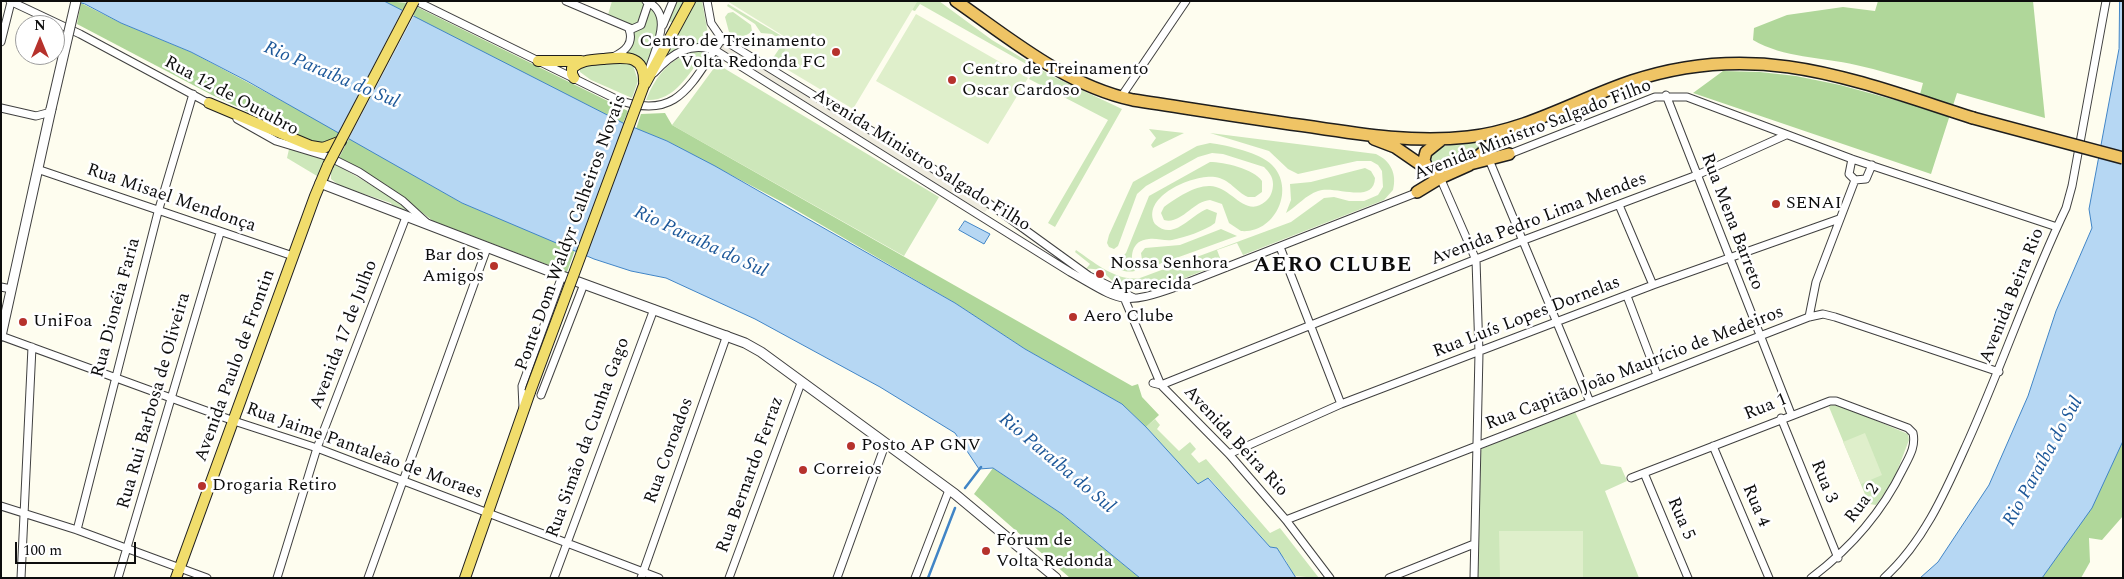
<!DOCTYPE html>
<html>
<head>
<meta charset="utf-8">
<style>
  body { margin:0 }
  #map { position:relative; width:2124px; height:579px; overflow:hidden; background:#fefdef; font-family:Spectral,serif }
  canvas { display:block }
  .frame { position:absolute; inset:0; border:2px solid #0d0d0d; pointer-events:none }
  .north { position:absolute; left:15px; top:15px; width:50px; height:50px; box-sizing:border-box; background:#fff; border:1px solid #9e9e9e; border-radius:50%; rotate:0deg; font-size:14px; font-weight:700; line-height:20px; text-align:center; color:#0d0d0d }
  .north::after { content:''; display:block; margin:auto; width:18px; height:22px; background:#b6322c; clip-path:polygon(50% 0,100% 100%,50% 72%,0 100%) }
  .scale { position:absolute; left:15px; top:542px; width:121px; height:22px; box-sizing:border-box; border:2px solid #0d0d0d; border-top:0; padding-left:6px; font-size:15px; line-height:18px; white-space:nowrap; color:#0d0d0d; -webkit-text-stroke:4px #fff; paint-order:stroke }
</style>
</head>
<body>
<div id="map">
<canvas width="2124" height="579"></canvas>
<div class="frame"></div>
<div class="north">N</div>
<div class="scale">100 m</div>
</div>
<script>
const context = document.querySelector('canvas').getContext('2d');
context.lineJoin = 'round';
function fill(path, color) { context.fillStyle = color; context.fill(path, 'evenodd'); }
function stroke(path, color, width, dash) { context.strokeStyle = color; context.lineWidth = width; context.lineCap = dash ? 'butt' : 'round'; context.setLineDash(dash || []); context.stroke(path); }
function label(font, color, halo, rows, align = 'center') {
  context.font = font + ' Spectral,serif'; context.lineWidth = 5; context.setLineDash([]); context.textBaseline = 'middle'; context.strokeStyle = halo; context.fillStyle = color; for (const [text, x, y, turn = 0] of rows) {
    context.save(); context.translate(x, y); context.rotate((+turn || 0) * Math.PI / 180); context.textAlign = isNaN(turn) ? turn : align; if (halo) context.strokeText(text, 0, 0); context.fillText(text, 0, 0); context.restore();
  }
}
fill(new Path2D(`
  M612 1 645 2 646 5 637 27 607 18Z
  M676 1H687L674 23 668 21Z
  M696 1H702L709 39 704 43 685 46 667 55Z
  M916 1H939L992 40 1052 76 1122 109 1055 227 1048 223 1108 120 1029 79 1035 69 920 4 915 11 912 10Z
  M728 4 790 41 778 64 773 58 781 46V40L772 34 761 33 755 24 727 6Z
  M651 8C667 21 651 51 646 67L638 57 626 53 634 43 633 31 644 28Z
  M733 12 751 25 752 31C746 38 736 37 729 32L725 17 728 13Z
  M698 50 702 51 703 55C688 75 674 102 646 100 656 75 671 57 698 50Z
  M626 62 633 65 638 81 632 98 591 80 580 72V68L586 65Z
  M717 64 939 197 904 256 672 125Z
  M1149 129 1184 133 1153 148 1151 145 1156 138Z
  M1210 133 1376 154C1391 161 1397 174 1393 190L1384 200 1243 255 1237 243 1217 250 1222 263C1189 276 1157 294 1120 285 1108 282 1106 266 1086 269L1090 264 1075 252 1076 250C1095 263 1117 282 1140 278L1291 222 1324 198 1334 197 1349 201H1364L1378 195 1383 187 1382 171 1378 165 1371 161H1357L1298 174 1288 169 1269 151Z
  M1490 140C1478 152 1452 178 1433 168L1428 157 1438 147Z
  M1210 143C1226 145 1261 153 1272 165 1296 189 1275 234 1241 231L1229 223 1222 204 1210 200C1193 201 1181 225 1164 220L1161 213 1164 207C1176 198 1194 186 1209 186 1231 185 1245 220 1266 201 1271 197 1273 190 1273 184 1273 177 1269 172 1264 167L1223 154 1212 153 1198 157 1146 186 1137 194 1118 246 1114 249 1109 247 1107 243 1109 235 1133 182 1197 146Z
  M289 149 326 160 317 176 287 158Z
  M1210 162C1224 162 1254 169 1262 181V192L1255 197H1248C1236 192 1230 179 1215 177 1193 174 1140 197 1155 224 1174 242 1190 215 1207 209L1217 213 1215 223C1205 231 1185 237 1172 240 1164 241 1157 238 1149 239 1131 240 1129 258 1135 271 1126 273 1116 270 1111 262L1121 258 1126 253 1149 196Z
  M335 164 397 200 411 214 393 207 391 203 340 186 331 179V172Z
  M1365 168 1371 171 1375 178C1374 205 1335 185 1318 191 1306 195 1297 206 1286 213L1291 200 1290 184 1311 182Z
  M1221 229 1237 236 1154 266 1146 265 1142 260 1141 253 1145 248 1180 245Z
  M1834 403 1908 434 1909 440 1893 482 1876 505 1869 504 1829 407Z
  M1575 412 1601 464 1621 467 1627 481 1605 491 1639 578H1478L1481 449Z
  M1155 419 1160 425 1157 429 1179 451 1190 442 1196 449 1191 454 1199 463 1206 459 1270 533 1280 528 1319 578 1294 576 1285 559 1270 547 1209 478 1198 485 1146 427Z`), '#cde7ba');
fill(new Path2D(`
  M384 1 408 3 403 12Z
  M1878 1H2033L2045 118 1957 93 1931 174 1693 93 1723 71 1760 72 1796 76 1840 85 1917 106 1923 83C1901 77 1879 70 1856 65 1821 57 1784 58 1753 40L1754 28 1787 15 1843 7 1875 11Z
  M81 3 121 23 191 52 340 132 329 153 311 149 268 131 272 123 212 95 77 24Z
  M417 7 628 111 623 123 412 17Z
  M665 113 672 125 1132 386 1138 384 1142 397 1159 415 1146 427 1122 404 1025 349 955 303 784 203 667 141 636 129 641 114Z
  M349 138 462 203 575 250 567 272 433 221 388 186 339 158Z
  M2123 385V516L2102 540 2089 538 2090 562 2081 578H2034Z
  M993 468 1062 514 1140 578H1070L974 494Z`), '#b0d79a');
fill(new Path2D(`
  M727 1H916L917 2 853 109 778 64 790 40Z
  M916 14 1028 78 988 144 876 81Z
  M1865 433 1882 475 1861 484 1843 442Z
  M1499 531H1583V578H1500Z`), '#dfefcb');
fill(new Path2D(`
  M726 42 950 179 988 208 985 212 942 191 718 52Z`), '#eeebde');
const water = new Path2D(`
  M74 1H384L623 123 667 141 715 166 955 303 1025 349 1122 404 1146 427 1198 484 1208 478 1270 547 1277 548 1296 578H1140L1062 514 993 468 979 469 955 433 880 387 755 319 666 278 631 271 594 259 462 203 247 81 191 52 121 23 85 4Z
  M2120 1H2123V441L2092 508 2042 578H1920L1938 562 1989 485 2028 396 2056 311 2092 228 2089 209 2119 49Z
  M965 221 990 234 984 244 959 230Z`);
fill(water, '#b6d7f3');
stroke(water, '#4185c6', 1);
fill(new Path2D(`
  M403 9 414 15 348 140 338 134Z`), '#fefdef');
stroke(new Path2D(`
  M965 488 981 467
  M928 578 955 508`), '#4185c6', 2.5);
const minor = new Path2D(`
  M10 1 80 34 212 105
  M416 1 616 99C678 123 691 83 722 39
  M566 1 632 29 641 25 649 1
  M646 1C675 14 655 48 649 70
  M707 1 711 23 722 39 984 200 1089 276 1134 298
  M663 25 673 1
  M1 42 11 2
  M613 57C626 51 634 43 629 29
  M654 73C672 53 692 40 718 52L1070 272C1120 300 1120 307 1176 287L1421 191
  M1666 95 1791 414
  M1121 97 1186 1
  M1 108 36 116 51 112
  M237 119 276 141 329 157 359 172 403 201 427 223
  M1507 155 1655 97H1687L1852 159 2057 227
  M1852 159 1849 174 1855 180 1866 179 1872 165
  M1490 162 1590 402
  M40 170 293 256
  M1442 182 1476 260 1479 353 1474 578
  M1619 205 1653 285
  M1280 247 1341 404
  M1 287 11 289
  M1627 296 1657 375
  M1125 300 1161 385 1229 454 1286 520 1330 578
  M1809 317 1816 282 1855 180
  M1 336 234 421 317 448 659 578
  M1153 383 1161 385 1524 240 1697 175 1786 135
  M541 395 584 284
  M523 408 522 386 562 276
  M1781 418 1838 558
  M1713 446 1769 578
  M1229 454 1341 404 1653 285 1839 219
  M1644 473 1688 578
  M1631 478 1830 401H1836L1908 428 1913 433C1916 447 1909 457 1903 469 1881 514 1851 548 1811 578
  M1 506 77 530 207 578
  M1286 520 1809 317 1823 314 1835 317 1999 372
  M77 530 158 212 193 94
  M21 578 32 347
  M118 578 220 233
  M277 578 317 448 406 217
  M368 578 487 248
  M554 578 654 309
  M641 578 727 335
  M729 578 801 383
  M837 578 885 445
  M915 578 949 490
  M1389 578 1474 544
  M1884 578C1925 541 1947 488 1969 439 2003 363 2030 283 2066 208L2072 186 2106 1`);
const tertiary = new Path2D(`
  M320 183 562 276 745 343 761 352 955 494 1056 578
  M1 336 51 109`);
const primary = new Path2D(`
  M538 61H581
  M574 78 572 74V68C581 60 591 60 603 59 626 57 646 54 644 85
  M645 84 690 1
  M209 103 311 146 323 148 341 141
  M176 578 315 196 328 165
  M465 578 530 392`);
const trunk = new Path2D(`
  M956 1C1012 40 1065 85 1133 100 1193 109 1253 119 1313 127 1364 135 1417 143 1468 137 1526 131 1578 99 1632 81 1758 39 1854 80 1973 118
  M1374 139 1395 147 1440 178 1469 165 1506 131
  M1470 164 1509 154
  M1427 168 1424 160 1426 152 1441 140
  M1417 192 1440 178`);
stroke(minor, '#404040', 9);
stroke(tertiary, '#404040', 11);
stroke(primary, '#1e1e1e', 12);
stroke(trunk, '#1e1e1e', 14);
stroke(minor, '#fff', 7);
stroke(tertiary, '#fff', 9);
stroke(primary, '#f1dd6c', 10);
stroke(trunk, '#efc465', 11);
const tertiaryBridge = new Path2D(`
  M51 109 76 1`);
const primaryBridge = new Path2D(`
  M328 165 414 1
  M530 392 644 85`);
const trunkBridge = new Path2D(`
  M1973 118 2123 158`);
stroke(tertiaryBridge, '#404040', 11, []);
stroke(primaryBridge, '#1e1e1e', 12, []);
stroke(trunkBridge, '#1e1e1e', 14, []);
stroke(tertiaryBridge, '#fff', 9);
stroke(primaryBridge, '#f1dd6c', 10);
stroke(trunkBridge, '#efc465', 11);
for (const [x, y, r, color] of [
  [836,52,5,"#b6322c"],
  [952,80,5,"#b6322c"],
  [1776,204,5,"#b6322c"],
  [494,266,5,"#b6322c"],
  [1100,274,5,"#b6322c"],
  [1073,317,5,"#b6322c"],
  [23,322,5,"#b6322c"],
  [851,446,5,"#b6322c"],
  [803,470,5,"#b6322c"],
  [202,486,5,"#b6322c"],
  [986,551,5,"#b6322c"]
]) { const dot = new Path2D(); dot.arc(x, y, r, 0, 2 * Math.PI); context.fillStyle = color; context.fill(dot); stroke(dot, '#fff', 2); }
label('18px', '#0d0d0d', '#fff', [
  ["Centro de Treinamento",826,42,"right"],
  ["Volta Redonda FC",826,63,"right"],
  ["Centro de Treinamento",962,70],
  ["Oscar Cardoso",962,91],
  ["SENAI",1786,204],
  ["Bar dos",484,256,"right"],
  ["Amigos",484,277,"right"],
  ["Nossa Senhora",1110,264],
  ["Aparecida",1110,285],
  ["Aero Clube",1083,317],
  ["UniFoa",33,322],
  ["Posto AP GNV",861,446],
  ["Correios",813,470],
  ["Drogaria Retiro",212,486],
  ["Fórum de",996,541],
  ["Volta Redonda",996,562]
], 'left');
label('18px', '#0d0d0d', '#fff', [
  ["Rua 12 de Outubro",231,97,28],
  ["Avenida Ministro Salgado Filho",1533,131,-21],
  ["Avenida Ministro Salgado Filho",921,161,32],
  ["Rua Misael Mendonça",171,199,19],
  ["Avenida Pedro Lima Mendes",1539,220,-21],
  ["Rua Mena Barreto",1731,222,69],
  ["Ponte Dom Waldyr Calheiros Novais",572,233,-70],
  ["Avenida Beira Rio",2013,296,-68],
  ["Rua Dionéia Faria",117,308,-75],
  ["Rua Luís Lopes Dornelas",1527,318,-21],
  ["Avenida 17 de Julho",345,335,-69],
  ["Avenida Paulo de Frontin",236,366,-70],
  ["Rua Capitão João Maurício de Medeiros",1635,369,-21],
  ["Rua Rui Barbosa de Oliveira",155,401,-74],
  ["Rua 1",1766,408,-22],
  ["Rua Simão da Cunha Gago",589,438,-70],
  ["Avenida Beira Rio",1235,442,47],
  ["Rua Coroados",670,451,-70],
  ["Rua Jaime Pantaleão de Moraes",364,452,20],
  ["Rua Bernardo Ferraz",751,475,-70],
  ["Rua 3",1823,482,68],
  ["Rua 2",1863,504,-53],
  ["Rua 4",1755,506,67],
  ["Rua 5",1680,519,67]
]);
label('italic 19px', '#1d5899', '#fff', [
  ["Rio Paraíba do Sul",331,76,23],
  ["Rio Paraíba do Sul",700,243,25],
  ["Rio Paraíba do Sul",2044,462,-61],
  ["Rio Paraíba do Sul",1056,464,40]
]);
context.letterSpacing = '1px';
label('bold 22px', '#0d0d0d', '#fff', [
  ["AERO CLUBE",1333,267]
]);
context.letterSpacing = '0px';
</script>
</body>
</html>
